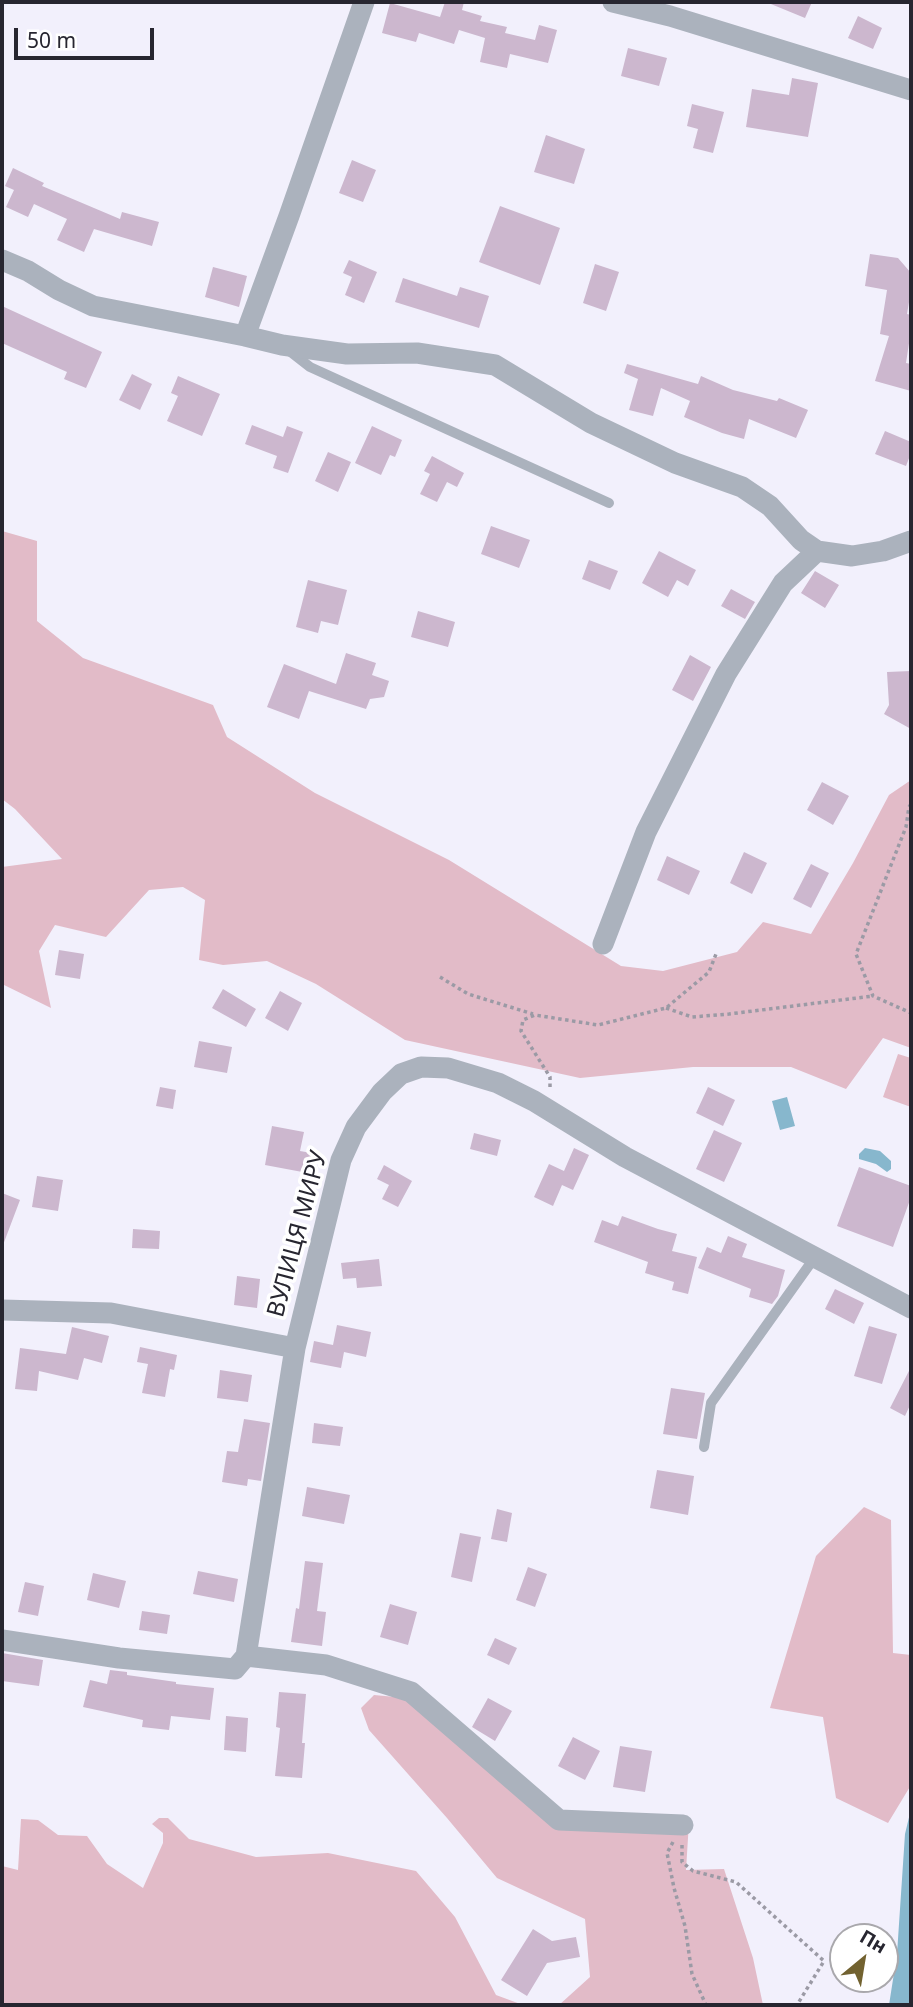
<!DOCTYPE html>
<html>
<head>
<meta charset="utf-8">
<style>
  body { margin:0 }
  #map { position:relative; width:913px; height:2007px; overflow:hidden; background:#f2f0fc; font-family:"Noto Sans",sans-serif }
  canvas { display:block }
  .frame { position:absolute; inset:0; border:4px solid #272630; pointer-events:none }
  .north { position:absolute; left:829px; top:1923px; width:70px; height:70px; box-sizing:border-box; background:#fff; border:2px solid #a9a8ac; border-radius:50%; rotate:30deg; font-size:19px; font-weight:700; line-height:28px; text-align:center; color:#272630 }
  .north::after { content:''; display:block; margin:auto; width:24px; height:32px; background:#726230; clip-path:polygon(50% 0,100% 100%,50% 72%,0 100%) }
  .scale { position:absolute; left:14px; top:28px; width:140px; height:32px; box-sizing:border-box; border:4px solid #272630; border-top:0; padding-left:9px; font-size:21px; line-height:24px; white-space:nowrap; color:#272630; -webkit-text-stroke:5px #fff; paint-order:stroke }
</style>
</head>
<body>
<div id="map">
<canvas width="913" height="2007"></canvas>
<div class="frame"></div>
<div class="north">Пн</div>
<div class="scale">50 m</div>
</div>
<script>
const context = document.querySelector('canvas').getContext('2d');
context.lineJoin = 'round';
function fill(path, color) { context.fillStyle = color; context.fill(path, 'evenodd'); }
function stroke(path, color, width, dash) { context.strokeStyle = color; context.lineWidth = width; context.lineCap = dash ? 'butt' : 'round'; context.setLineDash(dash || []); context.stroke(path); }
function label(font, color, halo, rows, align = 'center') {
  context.font = font + ' "Noto Sans",sans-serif'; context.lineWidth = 7; context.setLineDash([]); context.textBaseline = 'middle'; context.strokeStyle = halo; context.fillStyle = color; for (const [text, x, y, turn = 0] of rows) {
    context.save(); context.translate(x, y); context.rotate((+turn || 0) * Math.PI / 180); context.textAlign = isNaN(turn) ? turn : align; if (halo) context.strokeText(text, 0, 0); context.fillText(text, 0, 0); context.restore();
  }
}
fill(new Path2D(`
  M2 531 37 541V621L83 658 213 705 227 737 315 793 449 860 621 966 663 971 737 952 763 922 811 934 853 863 889 795 911 780V1048L883 1038 846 1089 791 1067H693L580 1078 405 1040 316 984 267 961 223 965 199 960 205 900 183 887 149 890 106 937 55 925 39 951 51 1008 2 984V867L62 859 15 809 2 799Z
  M898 1054 911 1058V1107L883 1097Z
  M864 1507 891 1520 893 1653 911 1655V1785L888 1823 836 1798 823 1717 770 1708 816 1556Z
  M374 1695 406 1698 555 1827 689 1822 686 1870 724 1869 753 1958 763 2005H559L590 1977 585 1919 497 1878 447 1818 369 1730 361 1708Z
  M159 1818H168L189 1839 256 1857 328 1853 416 1871 455 1917 496 1995 523 2005H2V1866L18 1870 21 1819 38 1820 58 1835 87 1836 107 1864 143 1888 163 1843V1833L152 1824Z`), '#e2bbc8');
fill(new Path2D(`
  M787 1097 795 1126 780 1130 772 1101Z
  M865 1148 880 1151 891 1161V1169L887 1172 876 1164 859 1159V1154Z
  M911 1809V2005H889L897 1954 905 1834Z`), '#87b7cd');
fill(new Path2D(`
  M445 2H464L462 10 482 16 480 21 507 27 505 33 535 40 539 25 557 30 548 63 510 54 507 68 480 62 485 38 459 30 454 44 419 33 416 42 382 33 390 3 440 17Z
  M766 2H812L805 18Z
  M858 16 882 28 873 49 848 38Z
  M628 48 667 58 659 86 621 76Z
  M792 78 818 83 808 137 746 127 752 89 789 95Z
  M692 104 724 112 713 153 693 148 698 129 687 126Z
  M546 135 585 149 574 184 534 172Z
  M352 160 376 170 363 202 339 193Z
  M13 168 44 183 42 186 120 219 122 212 159 222 152 246 94 229 84 252 57 240 67 219 34 204 28 217 6 207 14 190 5 186Z
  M500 206 560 228 540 285 479 262Z
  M870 254 898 258 911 273V290L907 314 911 315V330L906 363 911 364V391L875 381 889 336 880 334 887 290 865 286Z
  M349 260 377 272 364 303 345 295 352 277 343 273Z
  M595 264 619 272 606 311 583 303Z
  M213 267 247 276 239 307 205 297Z
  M403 278 457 296 460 287 489 296 479 328 395 302Z
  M2 306 102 352 86 388 64 379 67 372 2 343Z
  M627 364 698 384 701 376 733 390 777 401 779 398 808 410 796 438 749 419 744 439 722 433 684 417 690 401 661 388 653 416 629 410 638 379 624 373Z
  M132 374 152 384 140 410 119 400Z
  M178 376 220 394 202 436 167 421 178 396 171 393Z
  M252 425 283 437 287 426 303 432 288 473 273 468 277 456 245 444Z
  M372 426 402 440 395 457 390 455 381 475 355 463Z
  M885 431 911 442V453L906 466 875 454Z
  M328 452 351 462 338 492 315 481Z
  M432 456 464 473 457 487 447 482 437 502 420 494 430 474 424 471Z
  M491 526 530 540 519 568 481 554Z
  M659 551 696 570 688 586 677 580 668 597 642 583Z
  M589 560 618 571 610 590 582 579Z
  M815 571 839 585 825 608 801 593Z
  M308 580 347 590 338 625 321 621 318 633 296 627Z
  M731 589 755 602 745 619 721 606Z
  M418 611 455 622 448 647 411 637Z
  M346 653 376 663 372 675 389 681 384 697 370 699 366 709 309 691 299 719 267 707 284 664 336 684Z
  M690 655 711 667 693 701 672 690Z
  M911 671V729L884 714 889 705 887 672Z
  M822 782 849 796 833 825 807 810Z
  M744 852 767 863 752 894 730 883Z
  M667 856 700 871 689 895 657 880Z
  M811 864 829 873 811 908 793 899Z
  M59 950 84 954 80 979 55 975Z
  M223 989 256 1009 246 1027 212 1008Z
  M280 991 302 1003 288 1031 265 1018Z
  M199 1041 232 1047 227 1073 194 1067Z
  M160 1087 176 1090 173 1109 156 1106Z
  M708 1087 735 1100 723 1126 696 1113Z
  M272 1126 304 1132 300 1151 317 1154 313 1174 265 1165Z
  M714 1130 742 1143 724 1182 696 1169Z
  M474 1133 501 1140 497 1156 470 1149Z
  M574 1148 589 1155 573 1190 562 1185 553 1206 534 1197 549 1164 564 1171Z
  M384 1165 412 1181 398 1207 382 1199 389 1185 377 1179Z
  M859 1167 911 1186V1197L893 1247 837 1226Z
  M37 1176 63 1180 58 1211 32 1207Z
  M2 1193 20 1200 3 1245H2Z
  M622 1216 658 1229 677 1234 672 1251 697 1257 688 1294 672 1290 674 1282 645 1273 648 1262 594 1242 602 1220 618 1226Z
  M133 1229 160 1231 159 1249 132 1248Z
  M728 1236 747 1244 742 1257 785 1270 778 1296 772 1304 749 1297 751 1289 698 1268 707 1247 721 1253Z
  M379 1259 382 1286 357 1288 356 1278 343 1279 341 1263Z
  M237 1276 260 1279 257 1308 234 1305Z
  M835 1289 864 1303 854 1324 825 1309Z
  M337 1325 371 1332 366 1357 344 1352 341 1368 310 1362 314 1341 333 1345Z
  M869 1326 897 1334 882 1384 854 1376Z
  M72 1327 109 1336 102 1363 84 1358 78 1380 39 1371 37 1391 15 1389 20 1348 66 1354Z
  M140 1347 177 1355 174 1370 170 1369 165 1397 142 1393 148 1364 137 1362Z
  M911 1367V1403L905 1416 890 1408Z
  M220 1370 252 1375 248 1402 217 1398Z
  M671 1388 705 1393 697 1439 663 1434Z
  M244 1419 270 1423 261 1481 248 1479 247 1486 222 1482 227 1451 238 1452Z
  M314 1423 343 1427 340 1446 312 1443Z
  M657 1470 694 1476 688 1515 650 1508Z
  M307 1487 350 1495 344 1524 302 1516Z
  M497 1509 512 1513 507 1542 491 1539Z
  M460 1533 481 1537 472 1582 451 1577Z
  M305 1561 323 1563 317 1611 326 1612 322 1646 291 1642 296 1608 299 1609Z
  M528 1567 547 1574 535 1607 516 1600Z
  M198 1571 238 1579 234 1602 193 1594Z
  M93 1573 126 1581 119 1608 87 1600Z
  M25 1582 44 1586 38 1616 18 1612Z
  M390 1604 417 1612 408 1645 380 1637Z
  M142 1611 170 1615 167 1634 139 1630Z
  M495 1638 517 1648 509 1665 487 1655Z
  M2 1653 43 1660 39 1686 2 1681Z
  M110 1670 127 1672V1675L176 1682V1684L214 1688 210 1720 171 1716 169 1730 142 1727 143 1720 83 1707 90 1680 107 1684Z
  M279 1692 306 1694 302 1743H305L302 1778 275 1776 280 1728 276 1727Z
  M488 1698 512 1711 495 1741 472 1727Z
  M226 1716 248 1718 246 1752 224 1750Z
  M573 1737 600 1751 585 1780 558 1766Z
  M620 1746 652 1751 645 1792 613 1787Z
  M533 1929 552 1941 576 1937 580 1957 547 1963 527 1996 501 1980Z`), '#ccb7ce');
stroke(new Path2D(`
  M911 804 909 807 906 827 856 954 873 996 911 1013
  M440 977 468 994 533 1014
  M666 1008 692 1017 729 1014 873 996
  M550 1087V1077L521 1031 523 1020 535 1015 598 1025 666 1008 709 972 716 954
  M673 1842 667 1853 674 1888 685 1926 692 1974 706 2005
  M682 1845V1862L693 1871 736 1882 824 1961 797 2005`), '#9b9aa5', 3.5, [3.5, 3.5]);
stroke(new Path2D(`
  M287 349 310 367 609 503
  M704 1447 711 1403 815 1257`), '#abb2bd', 10);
stroke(new Path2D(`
  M613 2 670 16 911 90
  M2 260 28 271 59 290 93 306 245 336 282 345 347 354 417 353 495 365 591 423 675 463 742 487 770 506 801 540 817 551 852 556 883 551 911 541
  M245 336 289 216 364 2
  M603 944 646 832 726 674 783 583 817 551
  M2 1310 111 1313 295 1348
  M2 1640 119 1658 235 1669 246 1656 326 1665 411 1692 559 1820 683 1825
  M246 1656 295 1348 341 1160 356 1127 382 1092 401 1074 421 1067 448 1068 498 1083 534 1101 625 1157 911 1308`), '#abb2bd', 21);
label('24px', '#272630', '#fff', [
  ["ВУЛИЦЯ МИРУ",298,1234,-75]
]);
</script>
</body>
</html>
